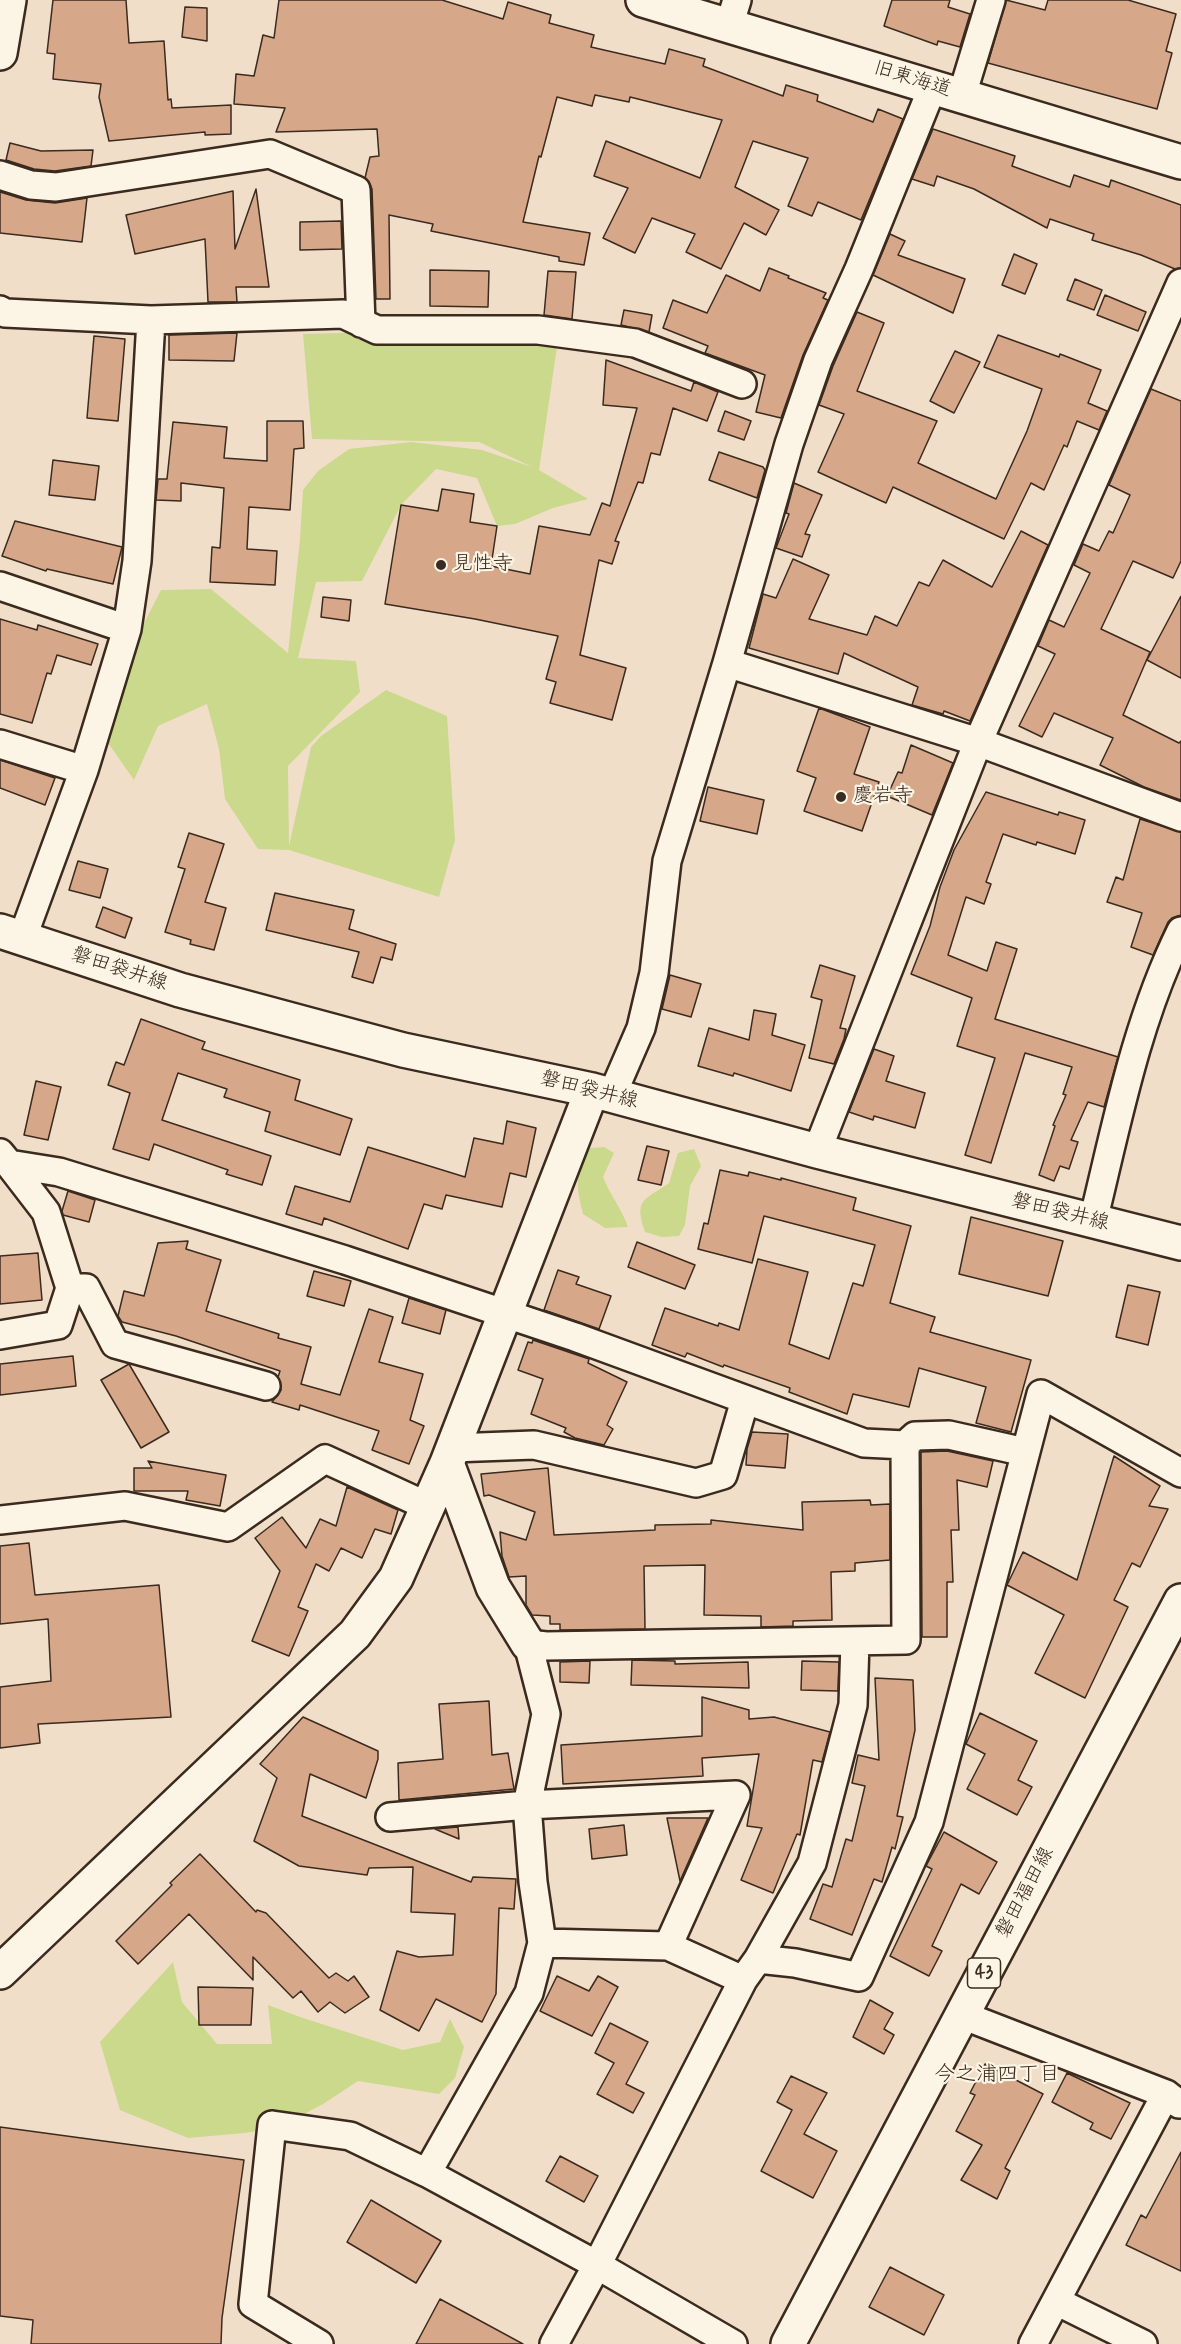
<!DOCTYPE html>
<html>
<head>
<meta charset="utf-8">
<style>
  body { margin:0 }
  canvas { display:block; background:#f1dec9 }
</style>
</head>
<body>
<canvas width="1181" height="2344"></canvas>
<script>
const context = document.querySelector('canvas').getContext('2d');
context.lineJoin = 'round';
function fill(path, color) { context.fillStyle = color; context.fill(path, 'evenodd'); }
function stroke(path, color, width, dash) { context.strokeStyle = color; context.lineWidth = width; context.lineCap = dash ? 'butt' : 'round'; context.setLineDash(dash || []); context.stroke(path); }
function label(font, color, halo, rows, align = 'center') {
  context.font = font + ' Mynerve,"Klee One",sans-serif'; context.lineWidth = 4.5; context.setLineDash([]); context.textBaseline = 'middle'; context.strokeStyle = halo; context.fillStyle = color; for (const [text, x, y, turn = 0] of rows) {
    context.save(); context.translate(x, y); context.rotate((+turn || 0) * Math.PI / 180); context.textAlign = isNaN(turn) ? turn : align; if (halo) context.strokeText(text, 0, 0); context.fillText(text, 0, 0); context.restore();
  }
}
fill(new Path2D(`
  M461 330 559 333 539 470 588 499 553 508 515 524 497 526 477 478 436 469 401 505 362 581 316 582 298 658 356 661 360 692 288 766 289 846 311 747 321 736 386 690 447 716 455 840 439 897 289 850 258 849 225 799 219 749 207 704 158 726 134 780 106 740 136 639 161 590 211 589 288 653 300 539 303 490 318 471 349 449 411 442 482 450 532 467 479 442 312 439 303 334Z
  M604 1147 614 1153 603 1177C610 1195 622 1209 628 1227L605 1228 583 1214C576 1185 574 1174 590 1148Z
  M694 1149 701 1166 690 1186 685 1225 679 1236 662 1237 645 1232C634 1199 643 1201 669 1183L678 1153Z
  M173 1962 182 2002 217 2044H272L268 2005 303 2018 403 2050 440 2042 450 2019 464 2047 455 2078 439 2094 358 2081 323 2104 279 2127 245 2133 188 2138 120 2110 100 2042Z`), '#cbd98c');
const building = new Path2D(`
  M53 0H126L129 43 164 41 168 100 171 99 172 108 231 105V134L205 135V132L109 141 99 97 101 84 53 79 55 54 47 53Z
  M279 0H442L503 19 508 2 551 15 549 23 594 35 591 47 665 64 669 49 705 59 703 66 783 96 786 85 818 95 817 101 873 122 878 109 903 119 861 220 818 202 812 216 788 206 808 158 753 141 735 187 779 210 766 235 744 223 721 269 686 252 695 234 652 218 635 253 603 238 628 188 594 176 606 141 700 178 722 120 630 97 629 102 595 95 592 106 557 97 541 157 539 156 523 222 590 233 584 265 559 261V257L431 231 433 224 389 215 390 299H376L372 189 369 182 365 178 370 157 379 156 377 129 276 132 285 108 234 104 236 74 254 76 263 35 274 38Z
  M892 0H950L948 7 970 14 960 47 938 41 937 45 884 26Z
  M1006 0 1045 10 1048 0H1128L1176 14 1166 51 1172 53 1157 109 988 63Z
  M185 7 207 8V41L182 37Z
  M933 129 1015 156 1012 166 1070 187 1074 175 1109 187 1111 180 1181 205V268L1175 269 1141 255 1092 240 1094 234 1050 219 1047 228 974 189 937 176 934 186 912 179Z
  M10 143 41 151 93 150 91 166 55 171 34 169 6 160Z
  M256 189 269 287H236L237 302H208L205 239 135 254 126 215 233 191 235 249Z
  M0 192 26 200 55 203 87 198 82 242 0 233Z
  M341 221 342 249 300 250V222Z
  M890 234 905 241 898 255 965 279 953 313 873 275Z
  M1014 254 1037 264 1025 294 1002 285Z
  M769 268 789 276 788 278 826 293 823 298 828 300 803 355 781 418 756 412 765 375 705 353 708 346 663 328 673 300 707 313 726 275 760 291Z
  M430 270 489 271 488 307 430 306Z
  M548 271 576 272 572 319 544 315Z
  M1075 279 1102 290 1094 310 1067 300Z
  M1105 295 1146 312 1138 331 1097 315Z
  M624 310 652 315 649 332 621 325Z
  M857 312 884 323 857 391 937 421 918 463 996 499 1027 431 1042 389 984 367 998 335 1059 357 1060 354 1101 370 1088 403 1107 411 1099 430 1077 421 1067 447 1064 445 1044 490 1031 483 1004 539 893 487 886 503 818 472 844 414 819 405 833 366Z
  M237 333 234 361 169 360V335Z
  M94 336 125 339 118 421 87 418Z
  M955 351 980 362 954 413 930 401Z
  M606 360 691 391 694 382 718 392 707 421 673 408 660 455 651 453 643 483 638 482 615 541 619 542 612 564 599 560 580 655 626 668 612 720 550 703 556 682 546 679 558 636 475 619 385 604 401 505 438 511 442 489 474 494 470 522 497 526 491 566 530 574 539 526 590 535 602 503 610 506 637 408 603 405Z
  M1151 389 1181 401V561L1173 578 1133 561 1101 629 1150 652 1123 715 1179 743 1181 741V800L1144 787 1100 765 1113 738 1054 713 1042 737 1019 726 1055 654 1038 646 1049 620 1064 627 1090 573 1074 565 1083 544 1099 551 1109 531 1113 533 1130 495 1109 485Z
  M725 411 751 421 744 440 718 431Z
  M267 421H303L304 448 294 449 290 510 249 507 247 549 277 551 275 585 210 582 212 547 220 548 224 488 181 483V501L156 500 158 479H167L173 422 227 427 224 458 267 461Z
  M719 452 763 467 765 470 757 498 709 480Z
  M53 460 99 466 95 500 49 495Z
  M794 483 822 495 805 534 810 535 802 557 776 548 789 514 786 513Z
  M15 521 122 547 113 584 47 569 46 571 2 556Z
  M1021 531 1048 545 970 721 944 711 943 714 912 705 918 687 844 653 838 674 749 648 763 594 776 598 793 559 829 575 809 619 867 635 875 616 897 626 919 582 929 586 943 560 992 587Z
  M1181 596V678L1147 660Z
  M323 597 351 600 349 621 321 617Z
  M0 619 37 630 38 625 98 644 91 665 57 655 51 674 47 673 32 723 0 714Z
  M819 708 870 727 854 774 879 782 862 831 804 811 816 778 797 771Z
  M911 745 953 763 932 815 887 796 898 772 902 773Z
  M0 760 55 778 45 805 0 788Z
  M708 787 764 800 757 834 700 821Z
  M986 792 1058 815 1059 812 1085 820 1075 854 1037 842 1036 845 1003 834 986 882 991 884 984 904 966 897 948 955 987 971 996 942 1017 949 995 1019 1118 1057 1104 1107 1088 1102 1071 1140 1078 1142 1069 1169 1060 1166 1054 1181 1039 1175 1055 1126 1053 1125 1066 1095 1063 1094 1072 1067 1025 1053 991 1163 965 1155 995 1058 957 1046 972 998 911 974 930 926 940 887 954 850Z
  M1140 819 1181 832V915L1172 918 1168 922 1153 955 1131 947 1142 913 1107 902 1116 877 1123 880Z
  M189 833 224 844 205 902 226 908 214 950 190 944 191 940 165 932 185 869 178 867Z
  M78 861 108 869 100 898 69 890Z
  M275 893 354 910 349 929 396 944 392 960 381 957 373 983 352 977 359 952 266 930Z
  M103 907 132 918 125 938 96 927Z
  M820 965 855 976 840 1028 846 1029 844 1039 834 1064 809 1058 822 1000 811 997Z
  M670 975 701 984 691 1017 662 1009Z
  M754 1010 776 1014 772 1035 805 1045 791 1091 734 1073 733 1076 698 1066 709 1028 749 1040Z
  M141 1019 205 1042 202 1049 300 1080 295 1100 352 1119 340 1155 265 1131 270 1112 224 1097 227 1089 178 1073 162 1120 271 1156 262 1185 226 1174 228 1170 154 1144 149 1160 113 1149 130 1093 108 1085 116 1062 124 1065Z
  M874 1049 894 1056 886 1081 925 1093 915 1128 874 1116 873 1120 849 1112Z
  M36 1081 61 1087 48 1140 24 1135Z
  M507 1121 536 1128 526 1177 510 1173 502 1207 446 1195 442 1209 424 1204 408 1249 324 1218 322 1225 286 1214 295 1186 350 1202 368 1147 465 1177 474 1138 503 1144Z
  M647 1146 669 1151 661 1185 638 1180Z
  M720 1170 748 1176 749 1172 781 1180V1178L856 1198 853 1210 911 1226 890 1303 935 1317 930 1332 1031 1360 1011 1432 976 1423 986 1387 919 1368 909 1407 853 1394 847 1414 789 1392 790 1388 724 1365 723 1367 687 1353 685 1357 652 1345 665 1308 718 1326 719 1323 739 1330 758 1259 808 1272 789 1344 829 1359 853 1283 863 1286 875 1245 764 1216 752 1263 698 1249 704 1223 708 1224Z
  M68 1191 95 1200 89 1222 63 1215 62 1211Z
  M971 1217 1063 1241 1048 1296 959 1274Z
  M188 1241 186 1249 221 1260 206 1311 279 1334 278 1338 311 1347 301 1384 340 1395 369 1309 393 1317 379 1362 423 1374 410 1420 424 1426 409 1464 372 1450 379 1431 300 1405 299 1410 272 1402 281 1390 278 1377 280 1371 176 1336 122 1322 118 1316 124 1291 144 1296 158 1243Z
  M637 1242 695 1265 685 1289 628 1267Z
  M38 1253 42 1300 0 1304V1256Z
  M558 1270 579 1277 576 1284 611 1296 599 1329 544 1310Z
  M314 1271 351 1281 344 1306 307 1296Z
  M1128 1285 1160 1292 1148 1345 1116 1337Z
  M409 1298 446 1310 440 1334 402 1323Z
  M533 1340 589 1359 588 1363 627 1382 607 1425 613 1429 604 1445 575 1438 564 1432 566 1428 531 1414 543 1379 518 1370 528 1342 532 1343Z
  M73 1356 76 1386 0 1395V1364Z
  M129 1364 169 1432 141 1448 101 1380Z
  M752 1432 788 1434 785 1468 746 1465 747 1449Z
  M947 1451 993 1461 987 1487 957 1480 959 1530H951L953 1582H947V1637H922L921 1452Z
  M1114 1456 1160 1486 1149 1506 1168 1509 1140 1567 1132 1563 1114 1600 1128 1607 1085 1698 1035 1673 1064 1615 1007 1585 1023 1552 1077 1580Z
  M148 1461 226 1475 220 1506 186 1500 188 1491H134V1468H152Z
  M548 1468 554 1535 655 1530V1525L711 1524V1520L803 1530 802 1502 870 1500 871 1505 890 1504V1560L855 1563V1571L831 1572 832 1620 793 1621V1626L761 1627V1616L704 1615 705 1565 644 1566 645 1629 560 1630V1624H550V1616L532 1615 526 1605V1576L509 1577 502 1556 500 1532 526 1540 535 1512 489 1495 484 1496 481 1474Z
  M347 1487 398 1510 391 1534 375 1529 362 1558 341 1548 329 1571 316 1564 298 1607 308 1611 289 1656 252 1641 280 1571 255 1538 282 1517 306 1548 320 1519 336 1526Z
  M29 1543 35 1595 159 1585 171 1717 38 1724 40 1743 0 1748V1687L51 1681 48 1619 0 1624V1546Z
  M632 1660 675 1661V1664L748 1662 749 1688 631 1685Z
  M590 1661 589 1683 560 1682V1662Z
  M802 1661 839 1662 838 1691 801 1690Z
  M875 1678 913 1680 915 1730 897 1816 903 1817 895 1849 892 1847 882 1882 874 1879 852 1935 810 1919 823 1884 832 1887 846 1839 852 1841 865 1786 852 1783 858 1755 879 1760Z
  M702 1697 749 1710V1719L774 1717 830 1732 822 1762 813 1760 800 1835 797 1834 773 1893 741 1880 762 1828 747 1826 759 1754 702 1758 703 1776 563 1784 561 1745 702 1736Z
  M489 1701 492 1755 508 1753 514 1789 399 1800 398 1763 443 1759 439 1704Z
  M980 1713 1037 1741 1018 1780 1032 1787 1017 1815 967 1789 985 1754 966 1744Z
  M303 1717 378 1751V1759L366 1798 310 1774 302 1816 471 1882 473 1877 516 1879 514 1909 499 1908 496 1994 482 2022 436 1999 419 2031 380 2010 397 1951 419 1957 453 1955 455 1914 411 1912 413 1867 369 1868 367 1875 299 1866 254 1841 277 1778 260 1764Z
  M667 1818H708L680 1881Z
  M624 1825 627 1855 592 1859 589 1829Z
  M458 1827 459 1839 435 1829Z
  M944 1832 997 1862 979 1894 961 1884 932 1946 942 1951 929 1976 890 1956 932 1869 926 1866Z
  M200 1854 256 1912 257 1910 266 1913 329 1978 336 1973 348 1981 354 1976 369 1997 345 2013 330 2002 318 2012 301 1991 293 1998 253 1957V1980L189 1914 138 1964 116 1941 172 1885 170 1883Z
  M557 1976 589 1991 598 1976 618 1987 592 2036 540 2011Z
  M198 1987 253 1988 251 2025H199Z
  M870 2000 893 2013 884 2029 894 2035 884 2054 853 2037Z
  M610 2023 648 2042 626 2084 644 2093 633 2113 597 2094 614 2063 595 2053Z
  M985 2064 1043 2094 1005 2168 1010 2171 997 2199 961 2180 982 2145 956 2131 975 2095 970 2093Z
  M1067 2073 1130 2103 1111 2139 1090 2129 1093 2123 1052 2102Z
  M791 2076 827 2093 804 2134 837 2151 813 2198 761 2171 792 2110 777 2102Z
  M0 2127 244 2160 222 2318 221 2344H31L33 2320 0 2316Z
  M1181 2152V2271L1126 2245 1141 2215 1146 2218Z
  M560 2156 598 2176 584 2202 546 2181Z
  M371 2200 441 2241 416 2283 347 2242Z
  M890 2267 944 2295 924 2335 869 2307Z
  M440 2299 523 2344H416Z`);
fill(building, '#d7a789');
stroke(building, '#3b2a1e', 1.5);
const street = new Path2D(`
  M729 26 737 0
  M962 95 991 0
  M0 175 31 185 56 187 270 154 356 190 361 323
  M0 310 5 313 151 320 343 314 377 330H538L635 343 742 384
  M0 586 127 629
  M727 663 978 742 1181 817
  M0 744 84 770
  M22 939 84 770 127 629 137 561 151 320
  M612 1095 641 1028 654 973 667 861 727 663 789 444 818 360 859 269 933 86
  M817 1151 978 742 1181 283
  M0 1153 9 1164 59 1172 345 1260 575 1337 864 1443 905 1445 906 1640 546 1646 528 1644 546 1714 527 1805 533 1882 542 1943 529 1993 427 2173
  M9 1164 46 1212 70 1288H86L115 1344 266 1386
  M1093 1221C1117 1123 1136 1022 1181 931
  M0 1335 58 1325 70 1288
  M905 1445 915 1436 949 1435 1025 1452
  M452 1448 534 1445 696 1483 723 1475 745 1400
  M0 1520 125 1506 228 1527 325 1459 427 1506
  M390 1817 527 1805 736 1795 668 1946
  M542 1943 668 1946 743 1980
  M758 1959 812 1863 853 1705 855 1641
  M962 2015 1166 2094 1179 2104
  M1056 2301 1143 2344
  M319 2344 253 2304 272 2125 350 2136 427 2173 597 2265 733 2344
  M554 2344 597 2265 743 1980 758 1959 795 1963 859 1977 929 1822 1041 1394 1181 1473
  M1033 2344 1166 2094`);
const secondary = new Path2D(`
  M643 0 1181 162
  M0 931 180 990 403 1050 592 1090 817 1151 1181 1243
  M447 1463 493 1587 528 1644
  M0 1972 355 1634 396 1578 447 1463 592 1090`);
const primary = new Path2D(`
  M0 53 9 0
  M788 2344 1181 1601`);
stroke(street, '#3b2a1e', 32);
stroke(secondary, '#3b2a1e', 38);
stroke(primary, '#3b2a1e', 38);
stroke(street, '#fcf5e5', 27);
stroke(secondary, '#fcf5e5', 33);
stroke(primary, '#fcf5e5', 33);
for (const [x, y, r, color] of [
  [441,565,6,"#3b2a1e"],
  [841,797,6,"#3b2a1e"]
]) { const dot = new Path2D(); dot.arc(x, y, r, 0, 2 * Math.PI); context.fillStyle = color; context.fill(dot); stroke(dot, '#fcf5e5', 2); }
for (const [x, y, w] of [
  [984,1973,33]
]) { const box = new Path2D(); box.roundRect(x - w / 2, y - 15, w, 30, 4.5); context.fillStyle = '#fcf5e5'; context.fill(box); stroke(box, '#3b2a1e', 1.5); }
label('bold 18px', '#3b2a1e', null, [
  ["43",984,1973]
]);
label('20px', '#3b2a1e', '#fcf5e5', [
  ["旧東海道",912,80,17],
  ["磐田袋井線",119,970,18],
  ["磐田袋井線",589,1091,14],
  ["磐田袋井線",1060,1213,14],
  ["磐田福田線",1026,1893,-62]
]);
label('20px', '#3b2a1e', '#fcf5e5', [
  ["見性寺",453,565],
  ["慶岩寺",853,797]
], 'left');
label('21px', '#3b2a1e', '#fcf5e5', [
  ["今之浦四丁目",997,2076]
]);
</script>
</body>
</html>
